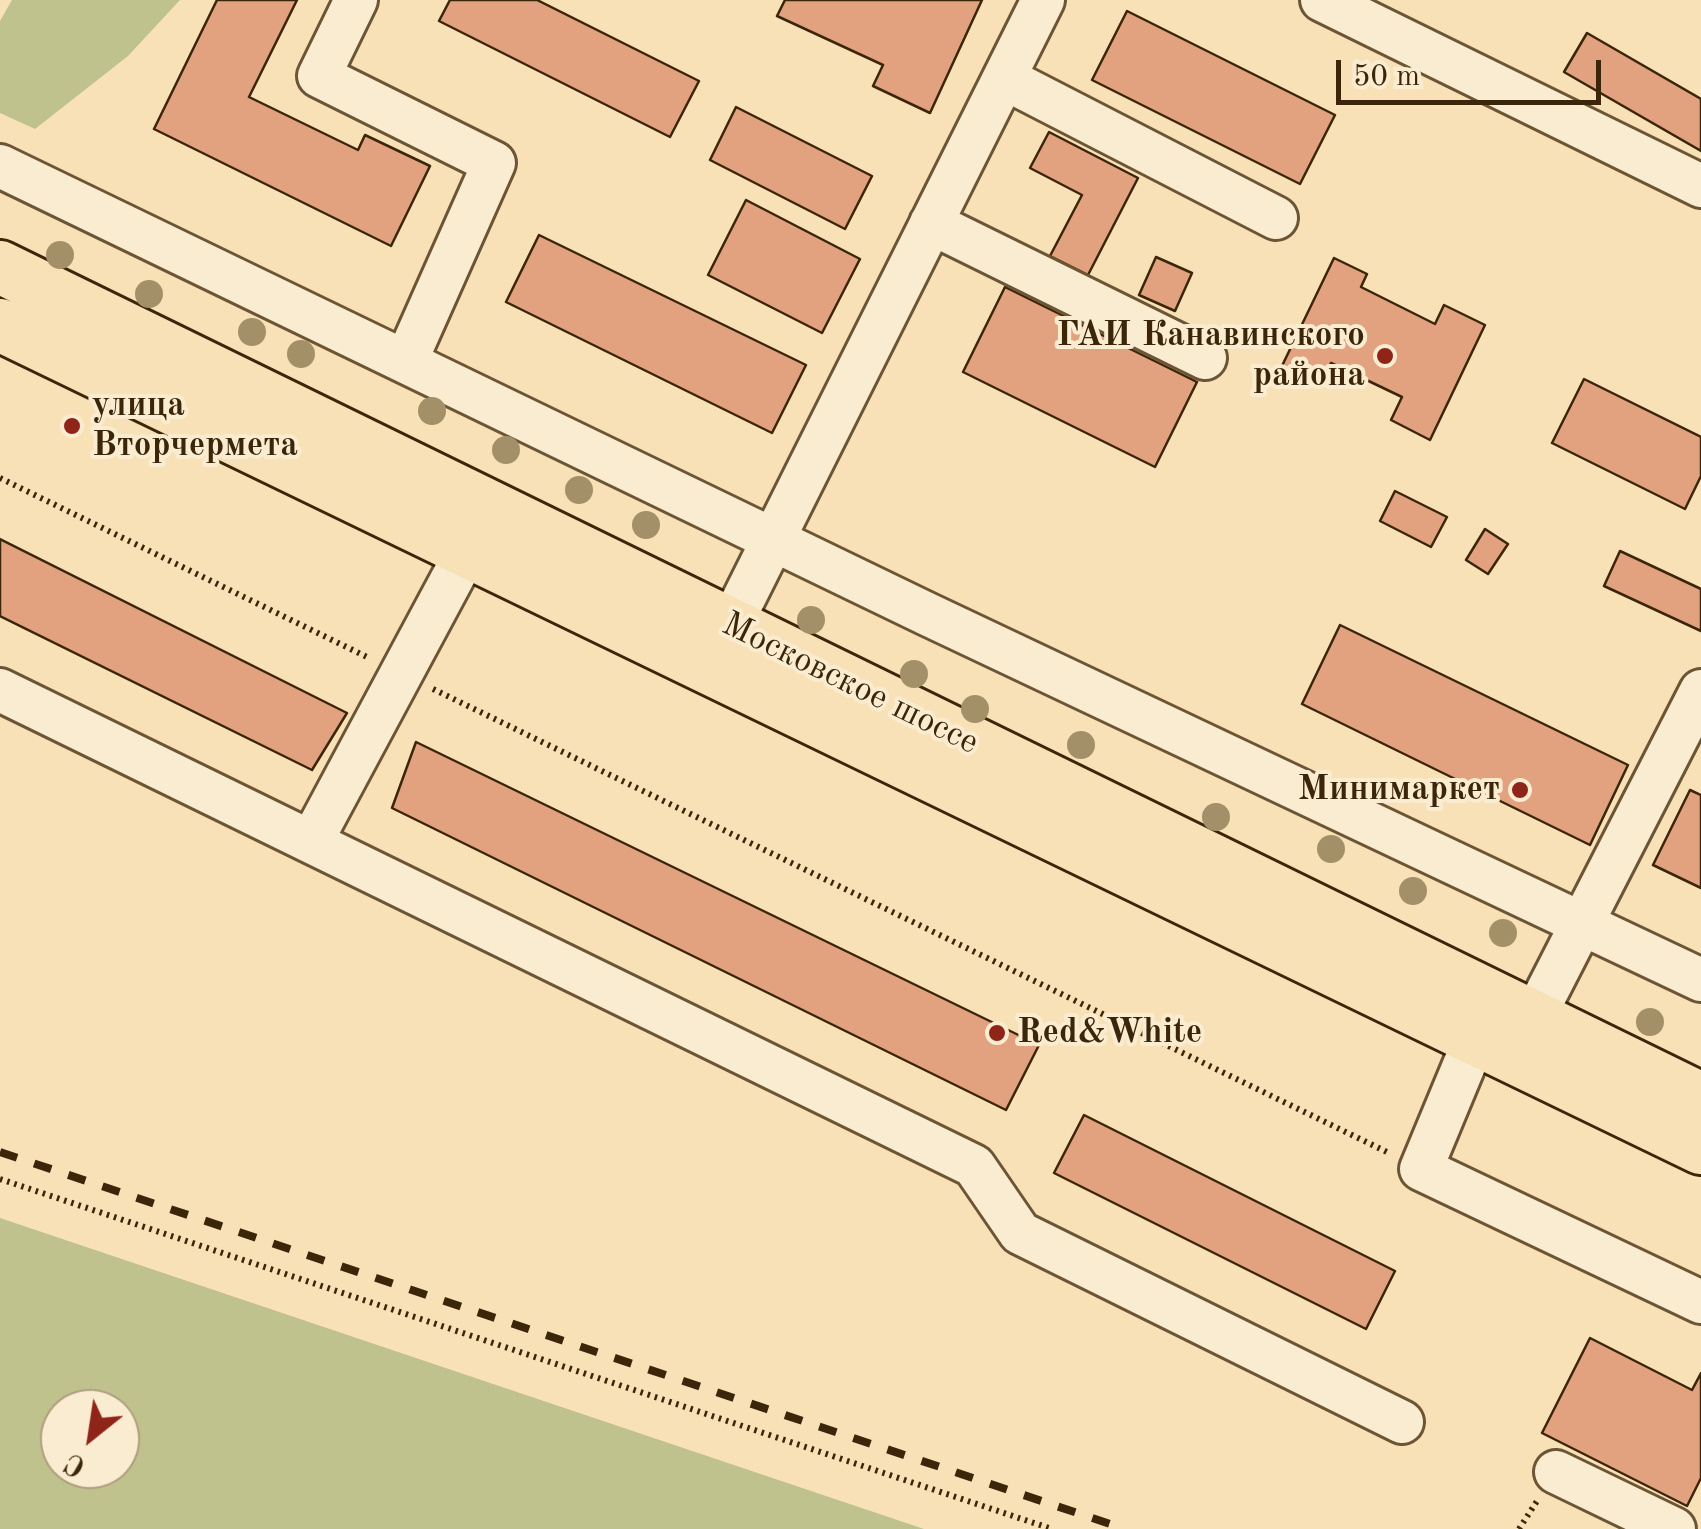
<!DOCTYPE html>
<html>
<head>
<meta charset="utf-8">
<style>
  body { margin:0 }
  #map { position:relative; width:1701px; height:1529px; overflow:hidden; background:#f8e1b6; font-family:"Old Standard TT",serif }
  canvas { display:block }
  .north { position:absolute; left:40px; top:1389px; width:100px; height:100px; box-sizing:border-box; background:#faecd0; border:2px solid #ae9d81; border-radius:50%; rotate:210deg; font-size:28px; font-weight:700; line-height:40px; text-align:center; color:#3c260a }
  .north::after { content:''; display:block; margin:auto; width:35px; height:45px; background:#8f2418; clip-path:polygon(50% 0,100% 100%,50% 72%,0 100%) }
  .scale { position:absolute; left:1336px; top:60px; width:265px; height:45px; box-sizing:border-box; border:5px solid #3c260a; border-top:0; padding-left:12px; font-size:30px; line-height:35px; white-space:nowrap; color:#3c260a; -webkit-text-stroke:8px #faecd0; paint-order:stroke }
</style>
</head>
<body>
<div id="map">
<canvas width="1701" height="1529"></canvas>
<div class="north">С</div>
<div class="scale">50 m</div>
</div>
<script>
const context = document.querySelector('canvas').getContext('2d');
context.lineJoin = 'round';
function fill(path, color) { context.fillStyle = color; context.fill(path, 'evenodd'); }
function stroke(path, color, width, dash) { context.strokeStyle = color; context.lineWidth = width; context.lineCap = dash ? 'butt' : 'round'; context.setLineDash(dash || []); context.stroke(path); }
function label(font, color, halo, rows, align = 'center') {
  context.font = font + ' "Old Standard TT",serif'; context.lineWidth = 8; context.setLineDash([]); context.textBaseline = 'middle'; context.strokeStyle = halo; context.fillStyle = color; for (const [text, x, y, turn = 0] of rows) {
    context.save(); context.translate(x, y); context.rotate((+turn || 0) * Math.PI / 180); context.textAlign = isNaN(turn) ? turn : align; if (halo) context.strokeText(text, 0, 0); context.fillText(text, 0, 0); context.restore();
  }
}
fill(new Path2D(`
  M12 0H180L128 56 35 129 0 113V21Z
  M0 1218 924 1529H0ZM120 1409V1469H60V1409Z`), '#bfc28c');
const building = new Path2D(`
  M217 0H297L249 97 358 150 365 135 430 166 391 246 154 129Z
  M450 0H537L699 81 670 137 439 21Z
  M785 0H982L930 113 873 86 883 65 777 16Z
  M1127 11 1335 115 1300 184 1092 80Z
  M1587 33 1701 99V151L1564 72Z
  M736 107 872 176 845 229 710 160Z
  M1049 132 1138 178 1088 275 1050 256 1082 195 1030 168Z
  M746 200 860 259 822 333 708 275Z
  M539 235 806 365 772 433 506 302Z
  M1156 257 1192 273 1175 311 1139 295Z
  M1334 258 1367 274 1361 287 1435 324 1444 305 1485 325 1430 440 1391 420 1402 397 1331 363 1319 387 1281 368Z
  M1005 287 1197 382 1155 467 963 372Z
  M1584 379 1701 437V476L1685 509 1552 443Z
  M1395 491 1447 517 1431 547 1380 521Z
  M1485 529 1508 544 1488 574 1466 560Z
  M0 539 347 713 312 770 0 616Z
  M1620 551 1701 589V631L1604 586Z
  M1340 625 1628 765 1590 845 1302 704Z
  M416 742 1039 1045 1006 1110 392 808Z
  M1690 790 1701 795V888L1653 865Z
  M1084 1115 1395 1271 1366 1329 1054 1173Z
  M1590 1338 1692 1390 1701 1373V1478L1687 1506 1542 1433Z`);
fill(building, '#e2a280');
stroke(building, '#3c260a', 2.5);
const minor = new Path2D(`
  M356 0 319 76 494 163 406 361
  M1322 0 1701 186
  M1004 78 1276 218
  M0 166 927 614 1701 980
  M931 223 1205 358
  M730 626 1043 0
  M0 690 311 842 467 551
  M311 842 974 1166 1020 1233 1402 1422
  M1534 1017 1701 691
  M1475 1039 1421 1169 1701 1302
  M1556 1472 1674 1529`);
const major = new Path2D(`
  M0 267 1701 1099
  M0 325 1701 1148`);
stroke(minor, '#6b5535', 48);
stroke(major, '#3c260a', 58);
stroke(new Path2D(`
  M0 478 367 657
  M433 689 1389 1153
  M0 1179 1052 1529
  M1519 1529 1537 1501`), '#3c260a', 6, [2.5, 5]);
stroke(minor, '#faecd0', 42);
stroke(major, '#f8e1b6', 52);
stroke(new Path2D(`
  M0 1152 1125 1529`), '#3c260a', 8, [18, 18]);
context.fillStyle = '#a39069';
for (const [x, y] of [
  [60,255],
  [149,294],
  [252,332],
  [301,354],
  [432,411],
  [506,450],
  [579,490],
  [646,525],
  [811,620],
  [914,674],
  [975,709],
  [1081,745],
  [1216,817],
  [1331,849],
  [1413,891],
  [1503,933],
  [1650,1022]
]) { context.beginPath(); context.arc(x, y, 14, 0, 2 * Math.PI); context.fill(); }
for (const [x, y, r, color] of [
  [1385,356,10,"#8f2418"],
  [72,426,10,"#8f2418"],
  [1520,790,10,"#8f2418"],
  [997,1033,10,"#8f2418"]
]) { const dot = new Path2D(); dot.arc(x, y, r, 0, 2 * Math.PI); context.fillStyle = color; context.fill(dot); stroke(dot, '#faecd0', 4); }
label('bold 35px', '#3c260a', '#faecd0', [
  ["ГАИ Канавинского",1365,336],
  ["района",1365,376],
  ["улица",92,406,"left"],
  ["Вторчермета",92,446,"left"],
  ["Минимаркет",1500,790],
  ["Red&White",1017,1033,"left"]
], 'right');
label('35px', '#3c260a', '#faecd0', [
  ["Московское шоссе",850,684,26]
]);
</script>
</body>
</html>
